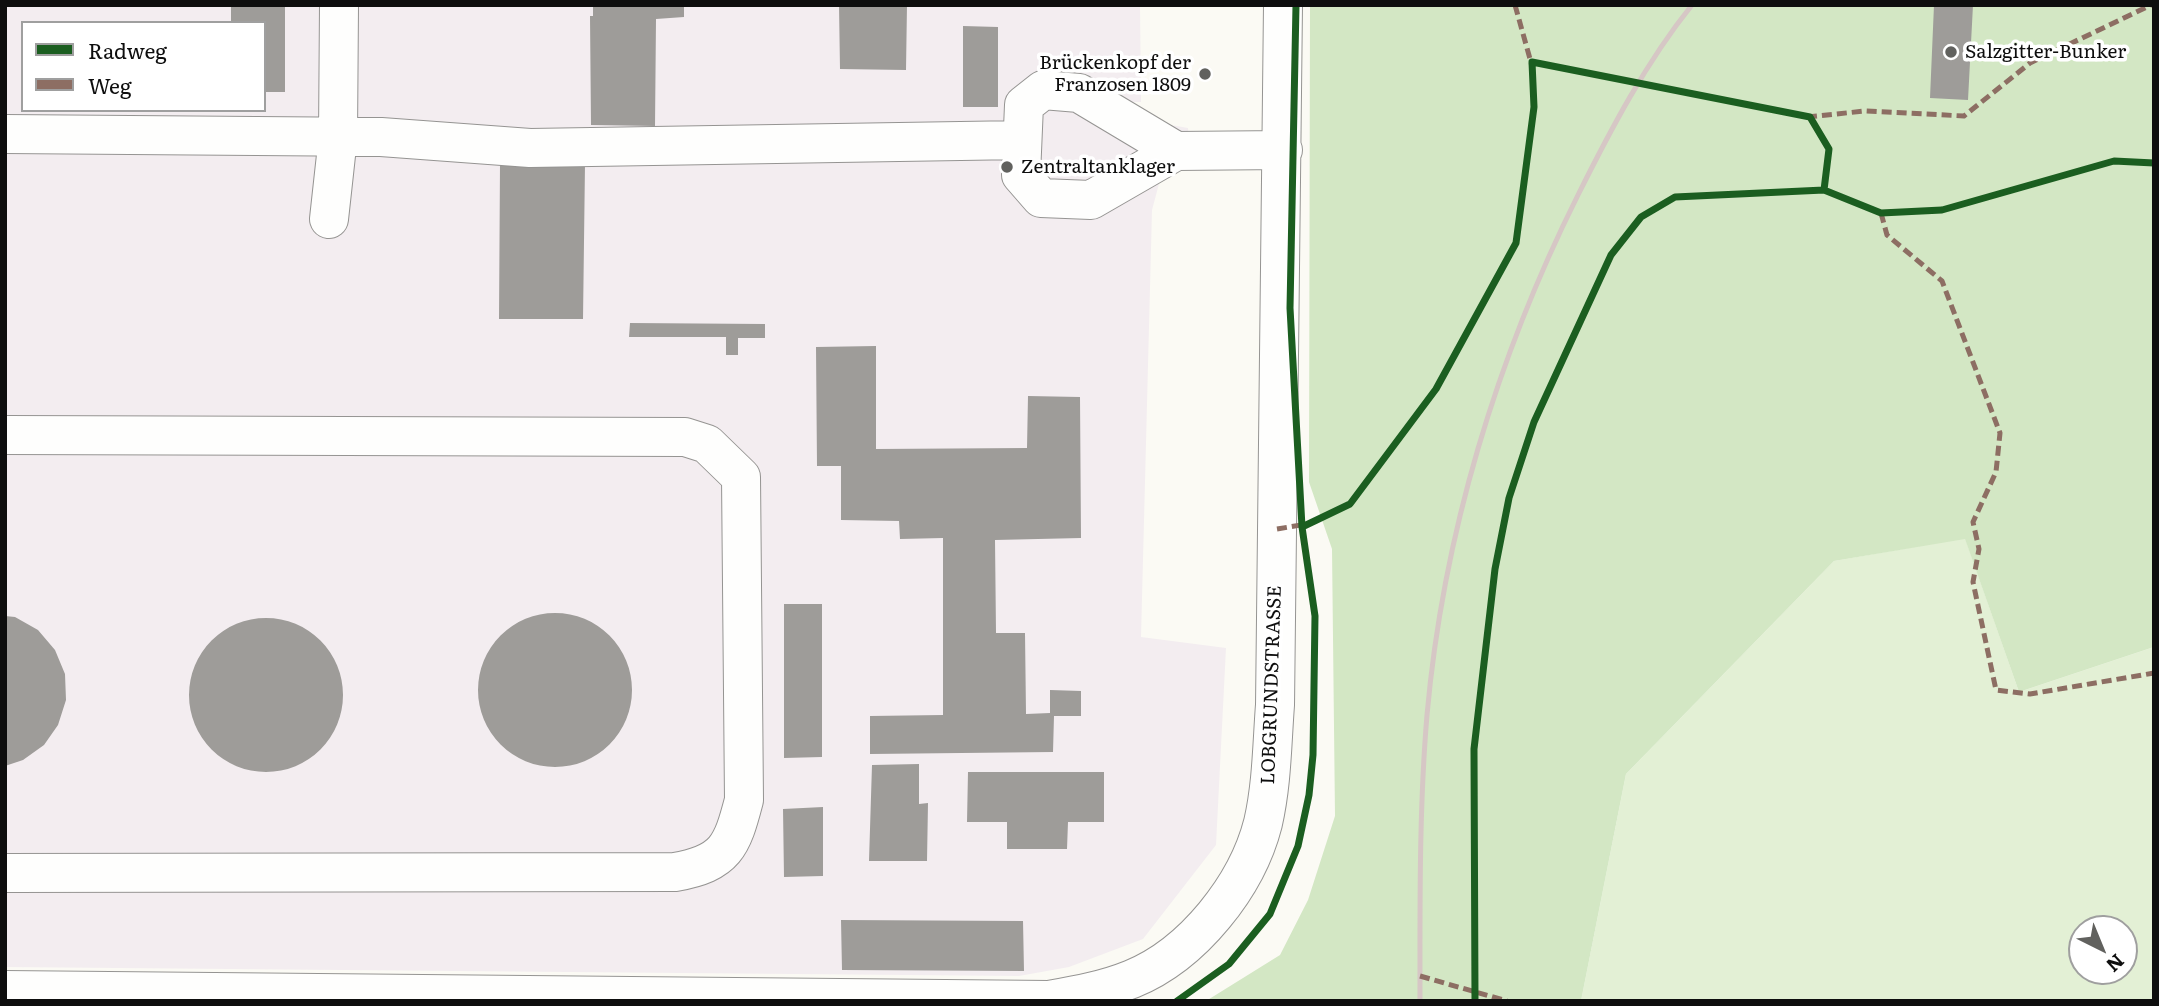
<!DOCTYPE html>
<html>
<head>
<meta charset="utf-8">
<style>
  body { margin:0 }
  #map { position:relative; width:2159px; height:1006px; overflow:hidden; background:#fbfaf4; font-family:Literata,serif }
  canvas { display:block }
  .frame { position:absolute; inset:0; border:7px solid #0e0e0e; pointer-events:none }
  .legend { position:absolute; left:21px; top:21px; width:245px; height:91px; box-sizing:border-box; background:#fff; border:2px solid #9f9f9f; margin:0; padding:9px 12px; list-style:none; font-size:21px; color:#0e0e0e }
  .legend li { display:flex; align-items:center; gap:14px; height:35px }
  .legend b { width:35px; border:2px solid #9f9f9f }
  .north { position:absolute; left:2068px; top:915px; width:70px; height:70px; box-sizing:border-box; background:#fff; border:2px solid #9f9f9f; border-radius:50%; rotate:137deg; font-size:19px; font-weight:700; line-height:28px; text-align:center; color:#0e0e0e }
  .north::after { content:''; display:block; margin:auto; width:24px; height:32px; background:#61615e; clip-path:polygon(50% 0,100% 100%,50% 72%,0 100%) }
</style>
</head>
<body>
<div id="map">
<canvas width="2159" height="1006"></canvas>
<div class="frame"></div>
<ul class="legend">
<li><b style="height:9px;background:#1b5e20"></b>Radweg</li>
<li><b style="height:9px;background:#8d6e63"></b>Weg</li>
</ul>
<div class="north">N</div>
</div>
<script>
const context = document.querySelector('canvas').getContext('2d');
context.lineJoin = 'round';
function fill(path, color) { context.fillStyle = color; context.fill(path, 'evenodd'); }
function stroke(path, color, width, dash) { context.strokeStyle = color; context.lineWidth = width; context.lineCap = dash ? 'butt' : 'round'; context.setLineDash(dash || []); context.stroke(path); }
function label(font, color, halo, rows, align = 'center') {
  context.font = font + ' Literata,serif'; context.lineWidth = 7; context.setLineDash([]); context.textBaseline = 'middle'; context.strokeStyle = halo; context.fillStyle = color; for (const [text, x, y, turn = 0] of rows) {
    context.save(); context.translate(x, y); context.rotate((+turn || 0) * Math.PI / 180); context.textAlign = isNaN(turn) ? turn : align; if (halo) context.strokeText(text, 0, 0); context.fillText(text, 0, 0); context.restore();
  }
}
fill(new Path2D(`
  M5 5H1140L1141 102H1124L1159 123 1188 128 1190 151 1160 180 1152 210 1141 637 1226 648 1216 845 1143 939 1069 967 1019 976 5 967ZM23 23H264V110H23Z`), '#f3edf0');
fill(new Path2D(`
  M1965 538 2019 692 2154 647V1001H1581L1626 774 1834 561ZM2082 929H2124V971H2082Z`), '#e3f0d5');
fill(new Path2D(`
  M1310 5H2154V647L2019 692 1965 539 1834 561 1626 774 1581 1001H1206L1280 955 1308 900 1335 816 1332 549 1309 482Z`), '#d3e7c4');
fill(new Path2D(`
  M231 5H285V92H264V23H231Z
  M593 5H684V17L656 19 655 126 591 125 590 16H593Z
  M839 5H907L906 70 840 69Z
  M1934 5H1973L1968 100 1930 98Z
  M963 26 998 27V107H963Z
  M500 164H585L583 319H499Z
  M630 323 765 324V338H738V355H726V337H629Z
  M876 346V449L1027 448 1028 396 1080 397 1081 538 995 540 996 633H1025L1026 714 1050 713V690L1081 691V716H1054L1053 752 870 754V716L943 715V538L900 539 899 521 841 520V466H817L816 347Z
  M784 604H822V757L784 758Z
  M478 690a77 77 0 1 1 154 0a77 77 0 1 1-154 0Z
  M5 616 15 617 38 630 55 650 65 674 66 700 58 725 44 745 23 760 5 766Z
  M189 695a77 77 0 1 1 154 0a77 77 0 1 1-154 0Z
  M919 764V804L928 803 927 861H869L872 765Z
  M968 772H1104V822H1068L1067 849H1007V822H967Z
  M823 807V876L784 877 783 809Z
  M841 920 1023 921 1024 971 842 970Z`), '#9e9c99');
const minor = new Path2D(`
  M5 134 381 137 530 148 1022 140
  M1176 151 1079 93 1043 90 1024 105 1021 175 1041 198 1091 200 1176 151 1283 150
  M329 219 338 137 339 5
  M5 435 685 437 707 444 741 477 744 800C732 846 726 863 675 872L5 873
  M5 990 1049 1000C1077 995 1105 990 1132 979 1193 954 1247 886 1263 823 1272 784 1272 744 1275 705L1283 5`);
stroke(minor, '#959492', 40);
stroke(minor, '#fefefd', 38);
stroke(new Path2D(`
  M1420 1001C1420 906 1419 810 1427 715 1443 535 1497 357 1578 195 1610 131 1646 62 1692 5`), '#d6c7c5', 5);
stroke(new Path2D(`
  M1515 5 1532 66
  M1807 117 1865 111 1964 116 2030 63 2151 5
  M1881 213 1887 235 1942 281 2000 433 1996 472 1973 522 1979 549 1973 582 1996 690 2030 694 2154 673
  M1277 529 1307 524
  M1420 976 1507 1001`), '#8d6e63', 5, [10, 5]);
stroke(new Path2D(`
  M1824 190 1881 213 1942 210 2114 161 2154 163
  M1302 527 1350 504 1436 389 1516 243 1534 107 1532 62 1810 117 1829 149 1824 190 1675 197 1641 217 1611 255 1534 422 1509 498 1495 569 1474 749 1475 1001
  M1177 1001 1229 964 1270 914 1298 846 1309 795 1313 755 1315 616 1302 527 1290 308 1296 5`), '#1b5e20', 7);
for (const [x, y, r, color] of [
  [1951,52,7,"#61615e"],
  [1205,74,7,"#61615e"],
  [1007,167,7,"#61615e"]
]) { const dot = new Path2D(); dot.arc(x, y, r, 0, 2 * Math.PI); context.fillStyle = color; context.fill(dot); stroke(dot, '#fff', 2.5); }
label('19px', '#0e0e0e', '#fff', [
  ["Salzgitter-Bunker",1965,52],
  ["Brückenkopf der",1191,63,"right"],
  ["Franzosen 1809",1191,85,"right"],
  ["Zentraltanklager",1021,167]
], 'left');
label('19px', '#0e0e0e', '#fff', [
  ["LOBGRUNDSTRASSE",1272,685,-88]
]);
</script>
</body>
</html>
